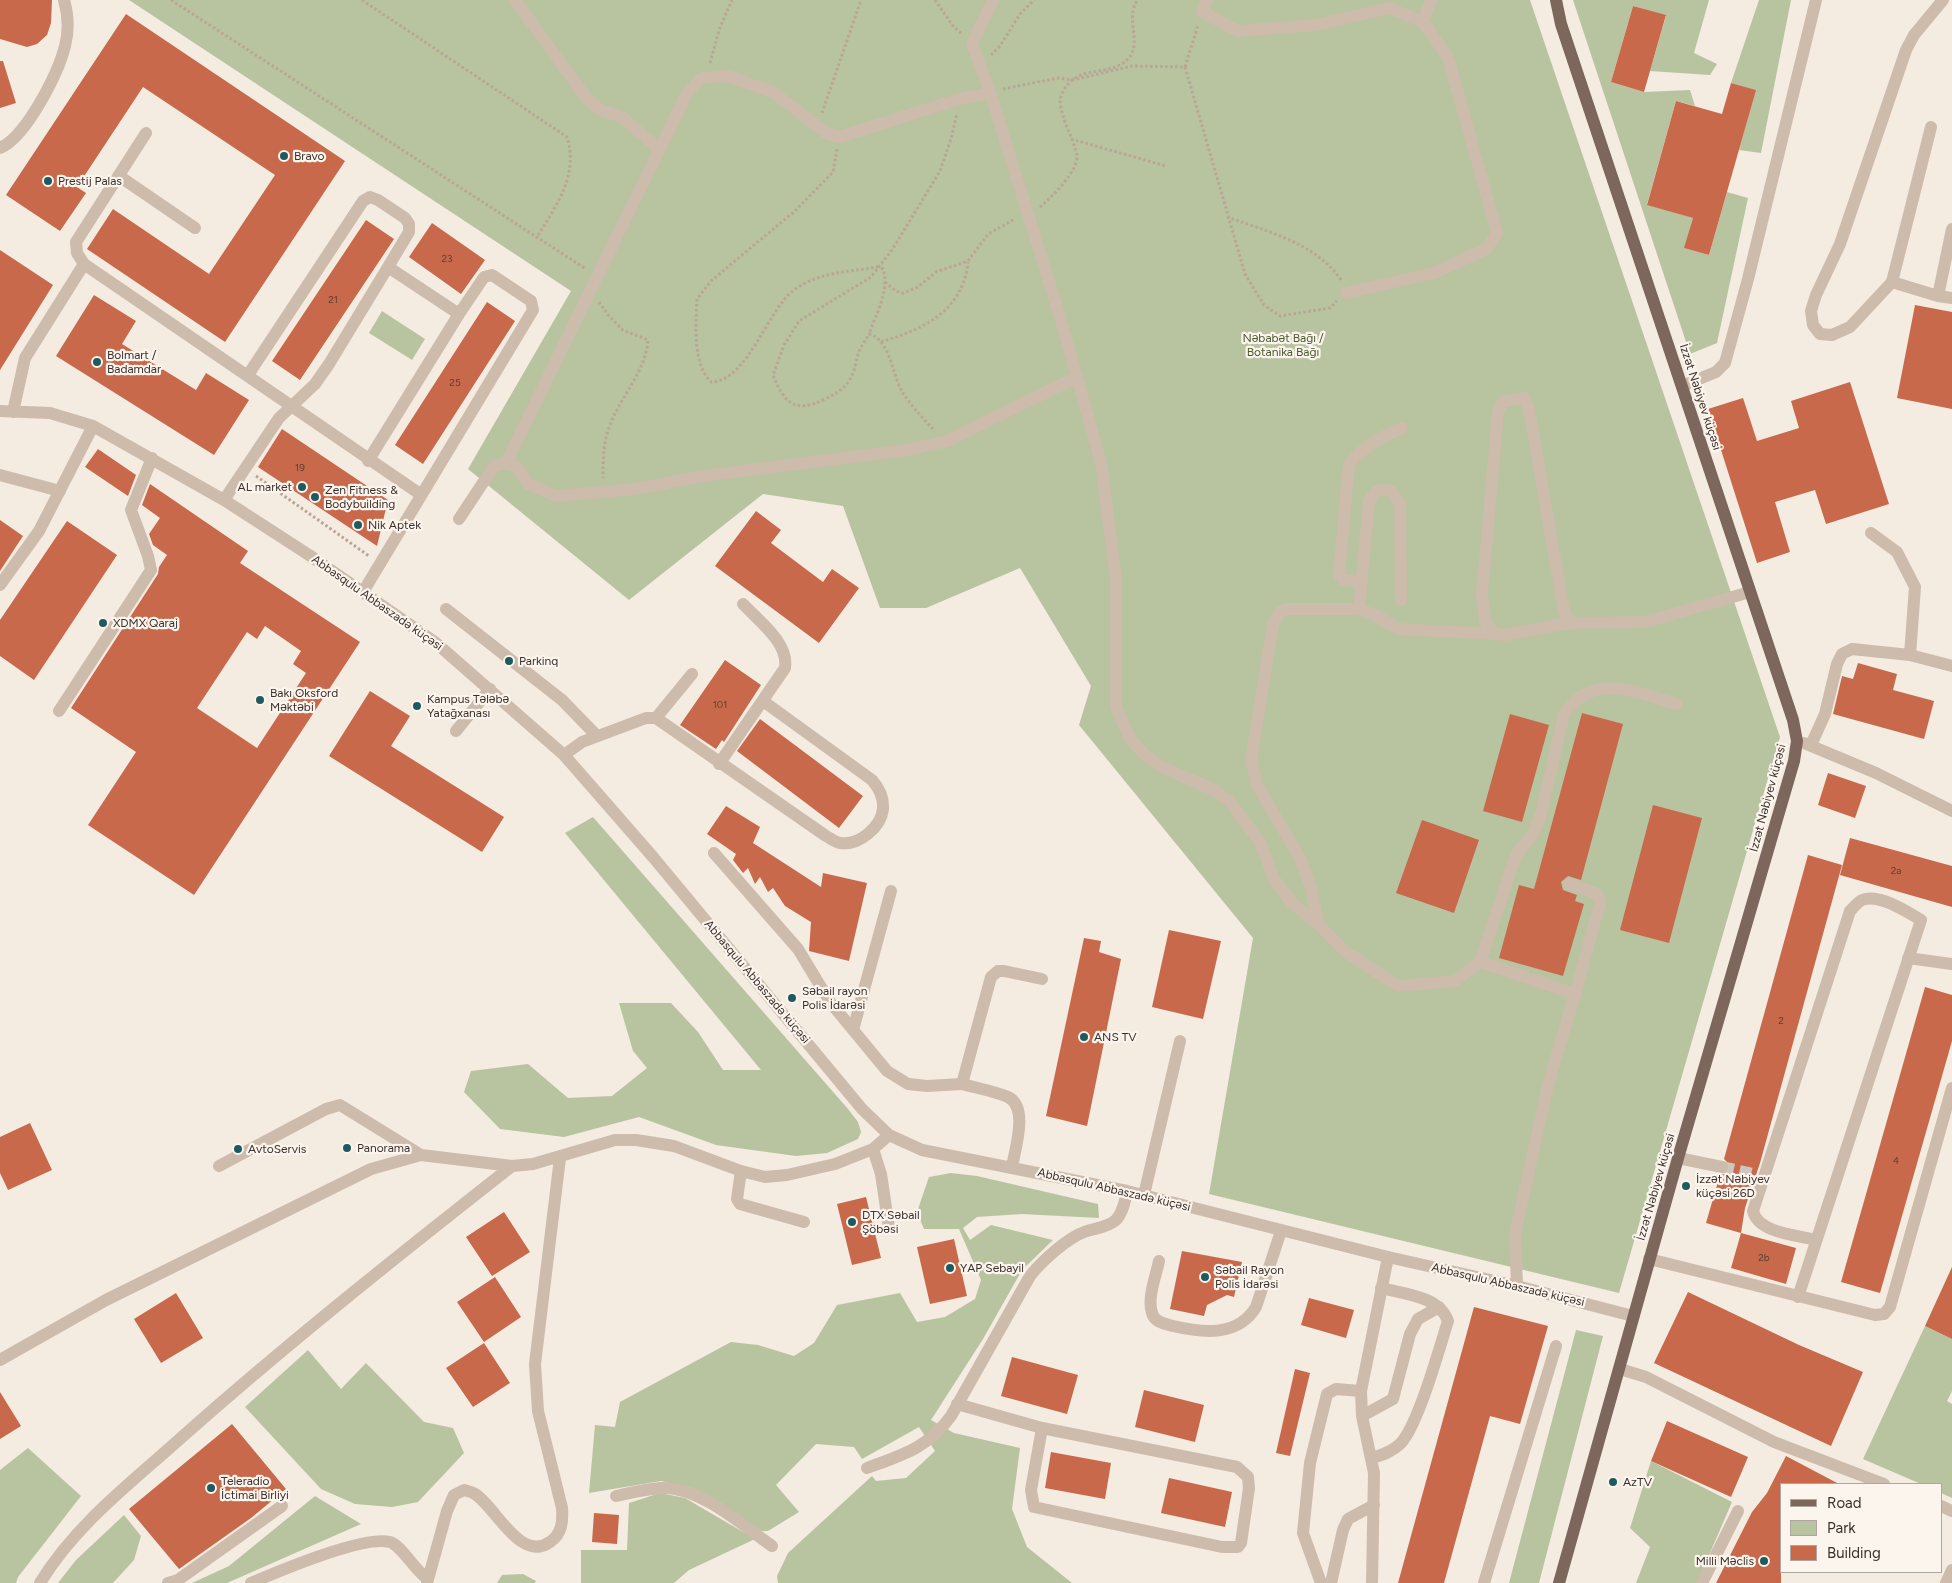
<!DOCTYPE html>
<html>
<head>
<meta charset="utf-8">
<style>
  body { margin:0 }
  #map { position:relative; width:1952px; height:1583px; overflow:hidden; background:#f4ebe1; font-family:Figtree,sans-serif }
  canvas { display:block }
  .legend { position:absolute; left:1780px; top:1483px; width:162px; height:90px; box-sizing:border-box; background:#fbf5ee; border:1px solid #aea6a0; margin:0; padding:6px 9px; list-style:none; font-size:15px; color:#3b302b }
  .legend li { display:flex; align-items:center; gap:10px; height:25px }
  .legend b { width:25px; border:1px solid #aea6a0 }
</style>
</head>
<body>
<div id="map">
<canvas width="1952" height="1583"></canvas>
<ul class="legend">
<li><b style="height:6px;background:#7d675c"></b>Road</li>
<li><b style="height:14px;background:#b8c4a0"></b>Park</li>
<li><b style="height:14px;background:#c8694b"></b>Building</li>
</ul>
</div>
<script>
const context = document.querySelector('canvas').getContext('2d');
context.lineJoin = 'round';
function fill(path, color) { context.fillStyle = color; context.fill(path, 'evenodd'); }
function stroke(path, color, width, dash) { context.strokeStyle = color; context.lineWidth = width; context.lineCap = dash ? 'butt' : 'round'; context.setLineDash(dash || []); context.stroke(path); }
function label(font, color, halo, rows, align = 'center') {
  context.font = font + ' Figtree,sans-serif'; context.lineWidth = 4.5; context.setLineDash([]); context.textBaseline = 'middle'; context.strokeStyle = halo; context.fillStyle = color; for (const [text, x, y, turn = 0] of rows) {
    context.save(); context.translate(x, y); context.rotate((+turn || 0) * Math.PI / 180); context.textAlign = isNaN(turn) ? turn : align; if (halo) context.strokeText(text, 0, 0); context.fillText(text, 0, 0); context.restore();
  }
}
fill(new Path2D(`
  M129 0H1530L1780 737 1619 1293 1209 1194 1253 938 1079 725 1091 686 1020 568 926 608H880L843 506 763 494 629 600 468 469 571 291Z
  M1573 0H1709L1694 53 1717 64 1710 75 1650 71 1666 16 1633 6 1611 82 1644 92 1690 90 1695 106 1676 101 1647 204 1693 218 1685 248 1709 255 1727 192 1748 198 1717 343 1690 354Z
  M1759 0H1791L1761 153 1739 150 1755 90 1731 83Z
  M382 311 425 339 412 360 369 333Z
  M593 817 848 1109 858 1122 861 1132 858 1139 827 1153 796 1156 716 1145 639 1117 564 1137 500 1129 464 1092 471 1071 528 1064 568 1098 612 1096 647 1068 633 1051 619 1003H671L698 1032 723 1070H761L565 833Z
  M951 1173 977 1176 1098 1204 1099 1218 1022 1214 977 1217 963 1228 970 1240 991 1225 1053 1240 1022 1270 983 1339 931 1420 954 1433 1020 1448 1012 1509 1027 1547 1072 1583H778L777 1576 788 1553 872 1476 876 1481 906 1478 935 1451 919 1427 862 1459 854 1447 816 1444 776 1485 799 1512 768 1531H762L692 1488 661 1481 589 1493 595 1425 615 1427 620 1402 731 1342 758 1345 794 1356 814 1343 837 1305 900 1293 917 1322 945 1317 975 1299 981 1280 959 1229H924L917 1212 929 1177Z
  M1925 1326 1952 1339V1391L1947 1401 1952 1404V1498L1941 1493V1484H1921L1863 1459Z
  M1576 1330 1603 1336 1539 1583H1509Z
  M308 1350 341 1389 366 1363 424 1422 453 1428 464 1453 418 1502 392 1507 355 1504 321 1489 245 1407Z
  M28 1448 81 1496 18 1577 16 1583H0V1470Z
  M1651 1461 1732 1502 1697 1583H1636L1650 1547 1630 1528Z
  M660 1493 685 1498 755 1539 689 1570 674 1583H581V1550H627L629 1503Z
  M315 1496 361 1524 227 1583H192L229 1566Z
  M124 1515 141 1536 134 1560 113 1583H58L76 1560Z
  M523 1574 536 1581 535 1583H497L502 1575Z`), '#b8c4a0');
fill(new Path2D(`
  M0 0H52L51 23 47 35 37 44 27 47 0 39Z
  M1633 6 1666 15 1644 92 1611 82Z
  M126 14 345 161 225 342 87 249 113 209 209 274 275 175 143 87 77 187 86 193 60 231 6 195Z
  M0 61H3L16 103 0 108Z
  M1731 83 1756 90 1709 255 1684 248 1693 218 1647 205 1676 101 1722 114Z
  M366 220 394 239 300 380 272 361Z
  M432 223 485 260 461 294 409 257Z
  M0 250 53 285 0 370Z
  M94 295 136 321 122 344 196 390 206 373 249 400 214 455 56 356Z
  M487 302 515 321 423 464 395 445Z
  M1915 305 1952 312V409L1897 398Z
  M1850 382 1889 504 1826 524 1815 490 1775 502 1790 552 1757 563 1708 409 1743 398 1757 441 1799 428 1791 401Z
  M282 429 388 500 377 546 258 467Z
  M98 449 136 475 128 496 85 467Z
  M150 484 248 551 240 563 360 642 194 895 88 825 136 752 71 708 158 574 159 567 167 555 153 545 149 534 160 518 142 505ZM265 626 301 651 293 664 306 673 257 748 197 708 247 632 257 639Z
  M756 511 781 530 771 543 823 582 832 569 859 588 819 643 715 566Z
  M0 520 23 536 0 571Z
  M67 521 117 555 34 680 0 656V620Z
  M725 660 761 685 724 742 722 740 716 749 680 725Z
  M1858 663 1897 674 1893 690 1934 701 1924 739 1833 714 1842 676 1853 679Z
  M370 691 410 716 391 746 504 817 482 852 329 756Z
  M1582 713 1623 724 1581 880 1568 876 1561 882 1563 890 1577 895 1575 901 1584 904 1563 976 1499 958 1519 885 1534 889Z
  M1510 714 1549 725 1522 822 1483 811Z
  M760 719 863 796 839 828 737 751Z
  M1828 773 1866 786 1855 818 1818 805Z
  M1653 805 1702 818 1669 943 1620 930Z
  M726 806 760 827 753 843 821 887 823 873 867 883 849 961 809 951 811 922 785 906 773 888 768 892 760 877 755 884 748 868 743 873 733 860 736 854 707 834Z
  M1422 820 1479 840 1454 913 1396 893Z
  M1850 838 1952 866V907L1840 875Z
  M1808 855 1842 865 1760 1163 1745 1208 1741 1233 1706 1223 1720 1175 1725 1174 1730 1169 1729 1164 1724 1159Z
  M1169 930 1221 941 1203 1019 1152 1007Z
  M1084 938 1101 941 1099 952 1121 959 1087 1126 1046 1116Z
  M1925 987 1952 995V1041L1880 1293 1841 1282Z
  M30 1123 52 1170 8 1190 0 1173V1137Z
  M866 1197 881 1258 852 1265 837 1204Z
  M504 1212 530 1252 492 1276 466 1237Z
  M1741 1233 1796 1248 1786 1284 1731 1268Z
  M954 1239 967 1296 930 1304 917 1247Z
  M1182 1251 1242 1262 1234 1297 1227 1295 1207 1305 1204 1316 1170 1309Z
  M1952 1267V1339L1925 1326Z
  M495 1277 521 1317 484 1342 457 1302Z
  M1688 1292 1799 1345 1863 1372 1831 1446 1654 1363Z
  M176 1293 203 1338 161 1363 134 1319Z
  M1309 1298 1354 1310 1346 1338 1301 1325Z
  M1474 1307 1548 1326 1520 1424 1490 1416 1444 1583H1398Z
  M484 1343 510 1383 473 1407 446 1368Z
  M1012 1357 1078 1375 1067 1414 1001 1396Z
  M1295 1369 1310 1373 1290 1456 1276 1453Z
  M1144 1390 1204 1405 1195 1442 1135 1427Z
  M0 1392 21 1426 0 1439Z
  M1667 1421 1748 1457 1731 1497 1651 1461Z
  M232 1424 286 1489 251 1518 179 1569 129 1509Z
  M1051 1452 1111 1463 1105 1499 1045 1488Z
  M1786 1456 1839 1484H1781V1583H1716L1752 1512 1767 1493Z
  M1169 1478 1232 1492 1225 1527 1161 1513Z
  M594 1513 619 1515 617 1544 592 1542Z`), '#c8694b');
stroke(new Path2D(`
  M1722 1167 1757 1175`), '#cfc6bd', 12, [12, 6]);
stroke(new Path2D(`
  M171 0 586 269
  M362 0 567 137C579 175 556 206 537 237
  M935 0 953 26 963 35
  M991 55 1000 46 1020 14 1034 0
  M710 63 719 30 732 0
  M1185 67 1245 274 1264 305 1280 316 1330 308 1337 301
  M1003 89 1058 78 1073 80 1132 66 1185 67 1198 25
  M822 113 861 0
  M1071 139 1166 166
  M837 149 833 172 795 211 711 281 697 299C696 324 692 363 711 382 748 381 767 310 794 290 818 272 848 272 878 267L883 269C890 290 876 314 869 334
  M1040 207C1052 197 1079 170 1077 155 1074 141 1066 128 1063 115 1061 109 1059 102 1061 96 1074 62 1107 79 1128 59 1143 44 1124 16 1138 0
  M1227 217C1266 231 1316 243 1341 280
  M885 282 896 291 903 293 918 287 936 272 968 261 988 234 1015 219
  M599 302 609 316 623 330 648 340C646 372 619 398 609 428 603 444 603 461 603 478
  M881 342C924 329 963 311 968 262
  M933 429C923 418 911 406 903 393 892 376 891 340 869 334 866 340 862 345 859 351 856 360 855 373 849 381 843 390 835 394 825 399 795 414 784 403 773 375L784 345 799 321 871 277 892 250 940 171 951 139 957 113
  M256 476 369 556`), '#b9a596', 3, [2.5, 2.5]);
stroke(new Path2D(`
  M515 0 588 100 601 110 622 117 659 149
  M993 0 972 44 990 92 1060 317 1101 463 1116 579V707L1131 740 1144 754 1162 767 1214 790 1230 802 1260 842 1274 879 1293 904 1318 924
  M1207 0 1202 12 1238 31 1316 25 1389 8 1423 22 1448 57 1497 233 1486 249 1434 273 1346 293
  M1423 22 1431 0
  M1931 127 1892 282 1850 327 1832 335 1820 334 1813 325 1811 311 1816 295 1840 244 1906 50 1914 35 1943 0
  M146 133 76 242 77 253 84 264 420 494
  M0 148C26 137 58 74 65 46 69 31 68 14 64 0
  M119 176 195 228
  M1952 229 1938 296 1952 298
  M1892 282 1938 296
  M248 375 363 201 370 197 378 200 405 218 409 224V232L388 267
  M1682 386 1716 372 1725 363 1748 279 1816 0
  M0 411 50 413 93 426 224 500 309 555 436 643 564 755 653 857 862 1109 889 1135 922 1150 1127 1191 1388 1257 1517 1286 1633 1316
  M13 412 25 358 84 264
  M506 463 687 93 702 78 727 76 773 92 826 133 839 137 966 97 978 96 990 92
  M0 475 60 491
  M224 500 279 418 315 384 329 364 388 267 459 314 368 461
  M459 519 494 466 506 463 517 467 528 484 556 496 635 489 703 476 907 450 947 441 1077 377
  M1871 533 1897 552 1915 587 1910 655
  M1360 582 1342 579 1339 573 1349 464C1364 446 1381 437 1402 428
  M0 585 39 531 93 426
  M363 592 533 310 531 301 492 275 484 277 459 314
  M446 609 562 700 597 736
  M1359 609 1369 501C1376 491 1379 487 1391 491L1400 504 1401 600
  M1569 623 1564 611 1529 409 1524 398 1503 402 1498 411 1482 594 1485 621 1495 634 1505 635 1569 623 1645 622 1750 592
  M1495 634 1398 629 1375 615 1359 609H1287L1281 611 1273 624 1251 760 1257 785 1300 858 1311 887 1318 924 1346 952 1398 986 1455 981 1480 962 1575 994 1548 1085 1515 1234 1517 1286
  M59 711 151 570 148 556 131 510 152 458
  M656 718 692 674
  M456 731 490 689
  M1804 743 1876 773 1952 811
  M1811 745 1825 714 1837 664 1842 654 1852 649 1910 655 1952 666
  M564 755 582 742 646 718H656L826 836C830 838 835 842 840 843 859 846 881 827 883 809 884 797 879 788 872 780L763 701
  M719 764 785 668C789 643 759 621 743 604
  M714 853 798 949 830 1002 887 1071 908 1084 927 1086 962 1084
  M1569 884 1598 894 1600 903 1575 994
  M1908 958 1952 964
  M1480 962 1516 855 1533 834 1541 814 1564 714C1594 671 1634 692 1676 704
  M853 1030 891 891
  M873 1149 881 1174 889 1228
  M1678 1158 1722 1167
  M219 1166 326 1109 340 1105 421 1155
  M1012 1167C1015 1149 1029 1107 1008 1097 994 1091 976 1088 962 1084L991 977 998 971H1004L1042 979
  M741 1171 737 1199 740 1204 804 1222
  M1144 1195 1180 1041
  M1649 1259 1875 1315 1884 1314 1890 1307 1952 1088
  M1159 1261C1156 1276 1147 1298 1152 1313 1154 1322 1165 1324 1173 1326 1203 1333 1238 1337 1256 1307L1281 1231
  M1798 1297 1921 920C1907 912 1879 893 1862 900 1858 902 1853 908 1850 911L1753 1211C1758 1233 1797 1235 1816 1240
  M0 1360 106 1300 371 1169 421 1155 512 1166 533 1164 615 1140H636L674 1146 741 1171 765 1177 787 1175 835 1164 873 1149 889 1135
  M1620 1369 1646 1377 1774 1442 1884 1484
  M957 1404 1042 1428 1237 1467 1248 1477 1249 1488 1241 1543 1238 1547H1222L1034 1507 1031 1490 1042 1428
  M1362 1416 1393 1399 1410 1334 1418 1319 1439 1307
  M1372 1458C1381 1455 1392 1452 1400 1444 1418 1426 1439 1349 1448 1321 1439 1296 1404 1294 1381 1288
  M867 1468C902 1455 928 1448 951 1416L1030 1276C1042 1261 1066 1239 1084 1232 1094 1228 1107 1228 1116 1220 1123 1212 1125 1201 1127 1191
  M616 1496C630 1493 646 1489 661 1488 699 1486 742 1525 772 1546
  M1941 1506 1952 1511
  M40 1583C76 1524 131 1483 182 1437 288 1343 400 1254 512 1166
  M168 1583 178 1580 282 1506
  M251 1583C279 1571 364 1535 390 1542 402 1546 415 1571 428 1579
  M427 1583 447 1511 454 1495 464 1490C467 1491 472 1492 475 1494 495 1506 520 1563 550 1542 562 1534 563 1521 562 1508L538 1411 535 1364 560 1158
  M1321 1583 1303 1533 1310 1463 1327 1394 1336 1389 1361 1391
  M1331 1583 1343 1530 1348 1519 1374 1505
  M1372 1583 1374 1473 1362 1416 1361 1391 1388 1257
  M1484 1583 1556 1346
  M1702 1583 1738 1511
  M1946 1583 1952 1570`), '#cdbbac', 12);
stroke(new Path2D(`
  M1556 0 1561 24 1793 720 1797 741 1794 761 1678 1158 1559 1583`), '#7d675c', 12);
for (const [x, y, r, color] of [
  [284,156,5,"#1f5a5e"],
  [48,181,5,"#1f5a5e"],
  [97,362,5,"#1f5a5e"],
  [302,487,5,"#1f5a5e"],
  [315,497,5,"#1f5a5e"],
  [358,525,5,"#1f5a5e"],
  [103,623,5,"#1f5a5e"],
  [509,661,5,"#1f5a5e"],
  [260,700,5,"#1f5a5e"],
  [417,706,5,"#1f5a5e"],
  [792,998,5,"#1f5a5e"],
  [1084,1037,5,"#1f5a5e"],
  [347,1148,5,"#1f5a5e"],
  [238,1149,5,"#1f5a5e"],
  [1686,1186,5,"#1f5a5e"],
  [852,1222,5,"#1f5a5e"],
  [950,1268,5,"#1f5a5e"],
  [1205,1277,5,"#1f5a5e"],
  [1613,1482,5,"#1f5a5e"],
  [211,1488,5,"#1f5a5e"],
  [1764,1561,5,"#1f5a5e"]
]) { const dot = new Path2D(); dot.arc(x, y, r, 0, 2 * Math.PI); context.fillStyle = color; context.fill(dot); stroke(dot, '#fbf5ee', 2); }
label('10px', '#5e3e33', null, [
  ["23",447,259],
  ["21",333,300],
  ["25",455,383],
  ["19",300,468],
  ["101",720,705],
  ["2a",1896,871],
  ["2",1781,1021],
  ["4",1896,1161],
  ["2b",1764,1258]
]);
label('12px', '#3b302b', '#fbf5ee', [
  ["Bravo",294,156],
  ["Prestij Palas",58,181],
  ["Bolmart /",107,355],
  ["Badamdar",107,369],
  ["AL market",292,487,"right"],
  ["Zen Fitness &",325,490],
  ["Bodybuilding",325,504],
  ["Nik Aptek",368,525],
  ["XDMX Qaraj",113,623],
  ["Parkinq",519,661],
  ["Bakı Oksford",270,693],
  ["Məktəbi",270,707],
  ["Kampus Tələbə",427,699],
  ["Yatağxanası",427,713],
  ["Səbail rayon",802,991],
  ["Polis İdarəsi",802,1005],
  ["ANS TV",1094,1037],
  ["Panorama",357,1148],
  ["AvtoServis",248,1149],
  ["İzzət Nəbiyev",1696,1179],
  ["küçəsi 26D",1696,1193],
  ["DTX Səbail",862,1215],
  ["Şöbəsi",862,1229],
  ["YAP Sebayil",960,1268],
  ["Səbail Rayon",1215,1270],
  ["Polis İdarəsi",1215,1284],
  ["Teleradio",221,1481],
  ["İctimai Birliyi",221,1495],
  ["AzTV",1623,1482],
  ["Milli Məclis",1754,1561,"right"]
], 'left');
label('12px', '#4a5a2e', '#fbf5ee', [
  ["Nəbabət Bağı /",1283,338],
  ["Botanika Bağı",1283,352]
]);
label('12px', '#3b302b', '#fbf5ee', [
  ["İzzət Nəbiyev küçəsi",1700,397,72],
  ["Abbasqulu Abbaszadə küçəsi",377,603,35],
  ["İzzət Nəbiyev küçəsi",1768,798,-75],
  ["Abbasqulu Abbaszadə küçəsi",757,982,50],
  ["İzzət Nəbiyev küçəsi",1656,1187,-74],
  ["Abbasqulu Abbaszadə küçəsi",1114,1190,13],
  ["Abbasqulu Abbaszadə küçəsi",1508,1285,13]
]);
</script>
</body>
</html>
